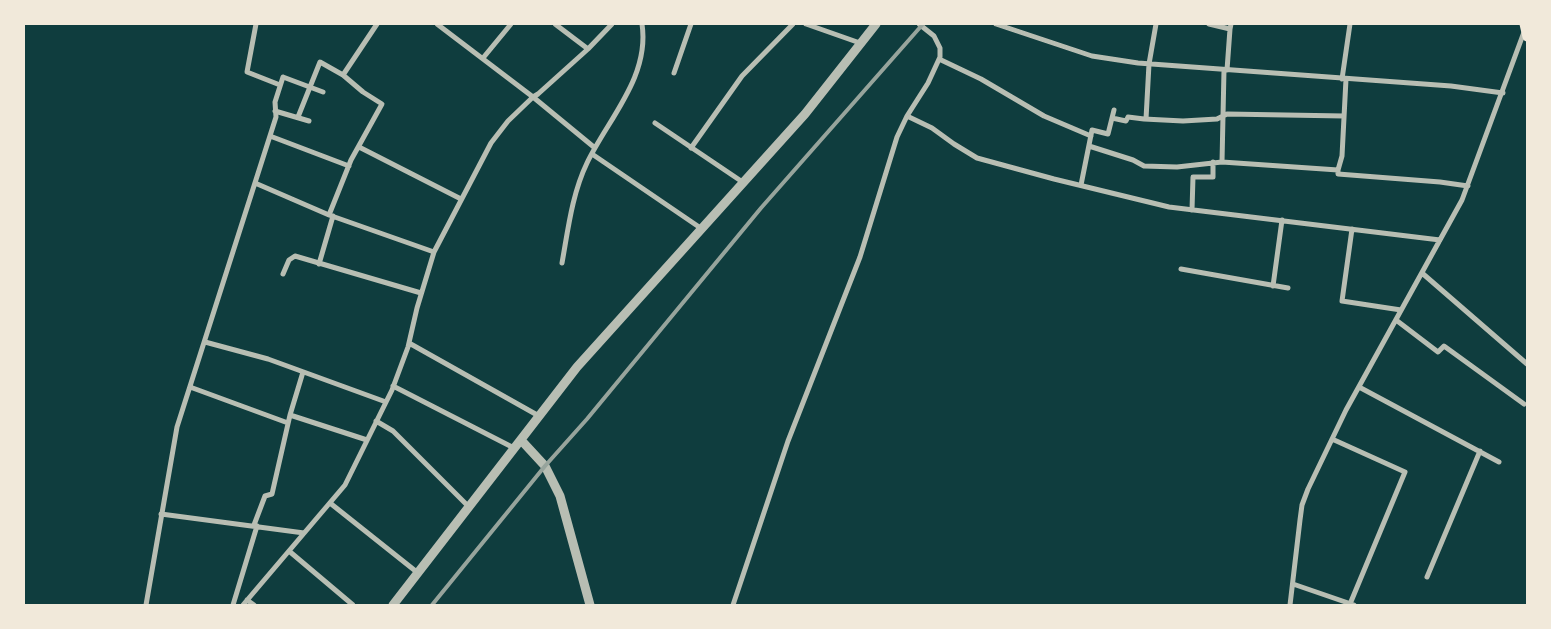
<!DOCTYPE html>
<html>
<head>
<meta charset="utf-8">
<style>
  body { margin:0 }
  #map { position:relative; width:1551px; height:629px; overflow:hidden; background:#0f3d3e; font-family:"Varela Round",sans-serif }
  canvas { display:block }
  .frame { position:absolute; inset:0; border:25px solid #f1e9da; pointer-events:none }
</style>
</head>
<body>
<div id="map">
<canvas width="1551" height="629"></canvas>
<div class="frame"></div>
</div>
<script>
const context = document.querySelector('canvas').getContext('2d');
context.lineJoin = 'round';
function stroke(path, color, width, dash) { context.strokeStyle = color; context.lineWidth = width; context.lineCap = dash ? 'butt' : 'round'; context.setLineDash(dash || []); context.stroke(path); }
stroke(new Path2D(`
  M256 24 247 72 280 85
  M437 24 533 97 595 148
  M555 24 588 49
  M806 24 860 43
  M996 24 1092 56 1138 63 1451 86 1503 93
  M1209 24 1230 29
  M483 58 511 24
  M939 59 981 79 1044 116 1091 136
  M1227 70 1230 29 1231 24
  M674 73 691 24
  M343 75 377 24
  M1342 79 1350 24
  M275 111 309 121
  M907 116 932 128 954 144 977 158 1054 179 1169 207 1440 240
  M298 117 320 62 343 75 363 92 382 104 351 160 329 215
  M1112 118 1126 121 1128 117 1144 119 1183 121 1217 119 1227 114 1344 116
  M1146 119 1149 64 1156 24
  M655 123 744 183
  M270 136 349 166
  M1089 146 1133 160 1144 166 1177 167 1222 162 1338 170V174L1440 182 1468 186
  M359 147 461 199
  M691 148 742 76 793 24
  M592 154 702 229
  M1222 162 1224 70
  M1338 170 1342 156 1346 79
  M255 183 329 215 434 252
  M1081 185 1092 130 1108 134 1114 110
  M1192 210 1193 177H1213V162
  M1352 229 1342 301 1401 310
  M562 263C568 230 572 194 587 163 608 119 650 77 642 24
  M319 264 333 216
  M1181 269 1288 288
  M1422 273 1527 364
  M283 274 289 260 295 256 421 293
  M1273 286 1282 220
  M1396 320 1438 352 1444 346 1524 404
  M205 342 268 359 386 402
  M409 343 539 416
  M393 386 514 448
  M190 387 288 423
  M1359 387 1499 462
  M290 415 367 440
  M376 421 393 431 469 507
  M1332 439 1405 472 1350 604
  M330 503 418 573
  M161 514 304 533
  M254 525 265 496 272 494 290 415 303 372
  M289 551 353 605
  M1427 577 1480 451
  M1293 584 1354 605
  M247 600 254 605
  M146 605 177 427 276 117 275 102 283 77 323 92
  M233 605 257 526
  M243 605 345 485 392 390 408 347 417 308 434 252 491 143 508 121 533 97 538 94 588 49 612 24
  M733 605 788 441 860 257 897 137 907 116 928 83 940 57V48L934 36 919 24
  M1290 605 1300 520 1302 505 1308 489 1346 410 1462 200 1524 32`), '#b8beb3', 5);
stroke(new Path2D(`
  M521 440 545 466 560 496 590 605
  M393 605 577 367 805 114 876 24`), '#b8beb3', 9);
stroke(new Path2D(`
  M1524 24 1527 37`), '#f1e9da', 9);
stroke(new Path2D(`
  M432 605 545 466 587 419 761 208 923 24`), '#97a49c', 4);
</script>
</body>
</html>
